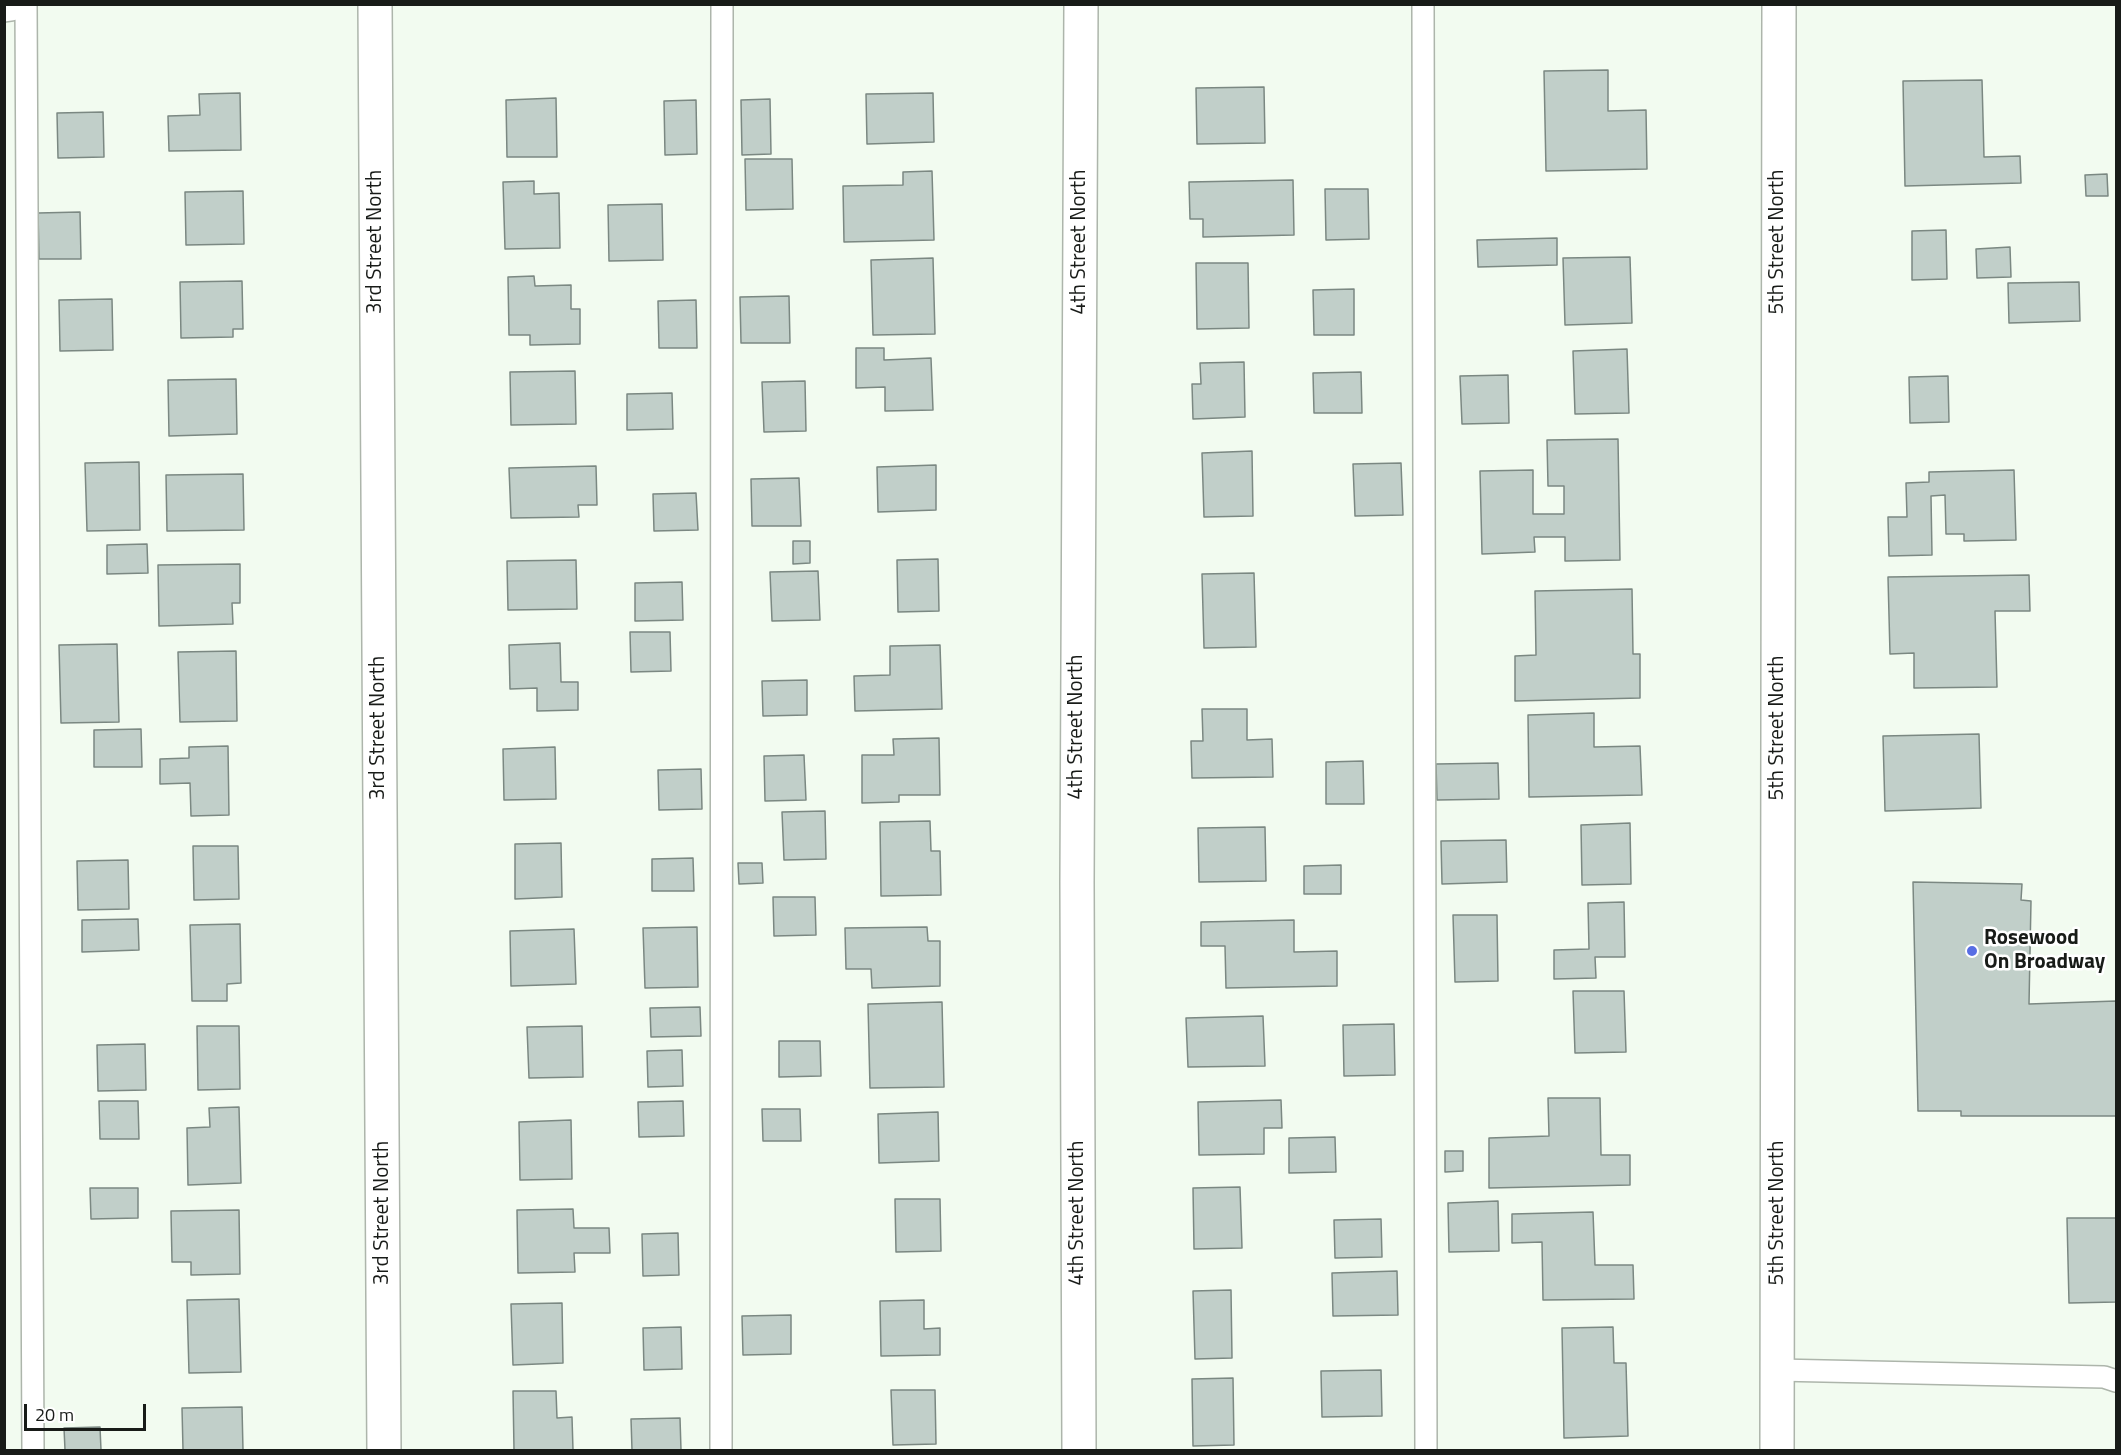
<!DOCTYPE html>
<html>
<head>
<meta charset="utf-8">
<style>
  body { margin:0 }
  #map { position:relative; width:2121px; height:1455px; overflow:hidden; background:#f2fbf0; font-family:"Titillium Web",sans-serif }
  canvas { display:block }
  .frame { position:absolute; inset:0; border:6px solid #181b18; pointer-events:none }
  .scale { position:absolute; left:24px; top:1404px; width:122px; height:27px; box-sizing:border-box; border:3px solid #181b18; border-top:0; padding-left:8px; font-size:18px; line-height:21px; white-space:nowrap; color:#181b18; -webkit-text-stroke:4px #fff; paint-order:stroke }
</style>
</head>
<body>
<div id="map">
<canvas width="2121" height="1455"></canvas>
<div class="frame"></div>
<div class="scale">20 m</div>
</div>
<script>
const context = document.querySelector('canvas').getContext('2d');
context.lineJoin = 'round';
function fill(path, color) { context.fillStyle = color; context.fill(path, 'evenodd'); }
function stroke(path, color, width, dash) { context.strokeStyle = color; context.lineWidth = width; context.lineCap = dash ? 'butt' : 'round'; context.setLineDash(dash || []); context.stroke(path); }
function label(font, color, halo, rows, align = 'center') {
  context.font = font + ' "Titillium Web",sans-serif'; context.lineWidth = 5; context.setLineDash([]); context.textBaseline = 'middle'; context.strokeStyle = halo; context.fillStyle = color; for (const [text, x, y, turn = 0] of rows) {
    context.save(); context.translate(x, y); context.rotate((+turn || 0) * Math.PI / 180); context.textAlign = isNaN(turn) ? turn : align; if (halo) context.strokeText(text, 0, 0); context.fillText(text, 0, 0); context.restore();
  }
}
const building = new Path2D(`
  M1608 70V111L1646 110 1647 169 1546 171 1544 71Z
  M1982 80 1984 157 2020 156 2021 183 1905 186 1903 81Z
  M1264 87 1265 143 1197 144 1196 88Z
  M240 93 241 150 169 151 168 116 200 115 199 94Z
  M933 93 934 142 867 144 866 94Z
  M556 98 557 157H507L506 100Z
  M770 99 771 154 742 155 741 100Z
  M696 100 697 154 665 155 664 101Z
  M103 112 104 157 58 158 57 113Z
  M745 159H792L793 209 746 210Z
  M932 171 934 240 844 242 843 186 903 185V172Z
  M2107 174 2108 196H2086L2085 175Z
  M1293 180 1294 235 1203 237V219H1190L1189 182Z
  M534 181V194L559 193 560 248 505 249 503 182Z
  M1325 189H1368L1369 239 1326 240Z
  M243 191 244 244 186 245 185 192Z
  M662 204 663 260 609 261 608 205Z
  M80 212 81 259H39L38 213Z
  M1946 230 1947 279 1912 280V231Z
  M1557 238V265L1478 267 1477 240Z
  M2010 247 2011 277 1977 278 1976 249Z
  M1630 257 1632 323 1565 325 1563 258Z
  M933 258 935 334 873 335 871 260Z
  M1196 263H1248L1249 328 1197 329Z
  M534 276 535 286 571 285V309H580V344L530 345V335H509L508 277Z
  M242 281 243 329H233V337L181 338 180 282Z
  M2079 282 2080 321 2009 323 2008 283Z
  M1354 289V335H1314L1313 290Z
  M789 296 790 343H741L740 297Z
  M112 299 113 350 60 351 59 300Z
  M696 300 697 348H659L658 301Z
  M856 348H884V360L931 358 933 410 885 411V387L856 388Z
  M1627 349 1629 413 1575 414 1573 351Z
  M1244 362 1245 417 1193 419 1192 384H1201L1200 363Z
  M575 371 576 424 511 425 510 372Z
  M1361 372 1362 413H1314L1313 373Z
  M1508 375 1509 423 1462 424 1460 376Z
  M1948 376 1949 422 1910 423 1909 377Z
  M236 379 237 434 169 436 168 380Z
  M805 381 806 431 764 432 762 382Z
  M672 393 673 429 627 430V394Z
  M1618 439 1620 560 1565 561V537H1534L1535 552 1482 554 1480 471 1533 470V514H1564V486H1548L1547 440Z
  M1252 451 1253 516 1204 517 1202 453Z
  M139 462 140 530 87 531 85 463Z
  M1401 463 1403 515 1355 516 1353 464Z
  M936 465V510L878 512 877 467Z
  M596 466 597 505H578L579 517 511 518 509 468Z
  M2014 470 2016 540 1964 541V534H1946L1945 495 1931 496 1932 555 1889 556 1888 517H1907L1906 483 1929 482V472Z
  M243 474 244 530 167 531 166 475Z
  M799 478 801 526H752L751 479Z
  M696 493 698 530 654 531 653 494Z
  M793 541H810V563L793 564Z
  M147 544 148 573 107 574V545Z
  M938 559 939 611 898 612 897 560Z
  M576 560 577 609 508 610 507 561Z
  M240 564V603H232L233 624 159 626 158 565Z
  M818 571 820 620 772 621 770 572Z
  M1254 573 1256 647 1204 648 1202 574Z
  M2029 575 2030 611H1995L1997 687 1914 688V653L1890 654 1888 577Z
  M682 582 683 620 635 621V583Z
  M1632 589 1633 654H1640V698L1515 701V656L1536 655 1535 591Z
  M630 632H670L671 671 631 672Z
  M560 643 561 682H578V710L537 711V688L510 689 509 645Z
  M117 644 119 722 61 723 59 645Z
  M940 645 942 709 855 711 854 676 890 675V646Z
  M236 651 237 721 180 722 178 652Z
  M807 680V715L763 716 762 681Z
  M1202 709H1247V740L1272 739 1273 777 1192 778 1191 741H1203Z
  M1594 713V747L1640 746 1642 795 1529 797 1528 715Z
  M141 729 142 767H94V730Z
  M1979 734 1981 808 1885 811 1883 736Z
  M939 738 940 795H899V802L862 803V755H894L893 739Z
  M228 746 229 815 191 816 190 783 160 784V759L189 758V747Z
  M555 747 556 799 504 800 503 749Z
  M804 755 806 800 765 801 764 756Z
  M1363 761 1364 804H1326V762Z
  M1498 763 1499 799 1437 800 1436 764Z
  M701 769 702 809 659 810 658 770Z
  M825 811 826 859 784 860 782 812Z
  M930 821 931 851H940L941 895 881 896 880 822Z
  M1630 823 1631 884 1582 885 1581 825Z
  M1265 827 1266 881 1199 882 1198 828Z
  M1506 840 1507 882 1442 884 1441 841Z
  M561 843 562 897 515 899V844Z
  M193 846H238L239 899 194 900Z
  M693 858 694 891H652V859Z
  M128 860 129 909 78 910 77 861Z
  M738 863H762L763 883 739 884Z
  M1341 865V894H1304V866Z
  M1913 882 2022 884 2021 900 2031 901 2029 1004 2116 1001V1116H1961V1111H1918Z
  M773 897H815L816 935 774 936Z
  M1624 902 1625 957H1595L1596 978 1554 979V950L1589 949 1588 903Z
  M1453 915H1497L1498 981 1455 982Z
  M138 919 139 950 82 952V920Z
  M1294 920V952L1337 951V986L1226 988 1225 946H1201V922Z
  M240 924 241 983 227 984V1001H192L190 925Z
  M697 927 698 987 645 988 643 928Z
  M927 927 928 941H940V986L872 988 871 969H846L845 928Z
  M574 929 576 984 511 986 510 931Z
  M1573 991H1624L1626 1052 1575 1053Z
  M942 1002 944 1087 870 1088 868 1004Z
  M700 1007 701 1036 651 1037 650 1008Z
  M1263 1016 1265 1066 1188 1067 1186 1018Z
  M1394 1024 1395 1075 1344 1076 1343 1025Z
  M197 1026H239L240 1089 198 1090Z
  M582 1026 583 1077 529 1078 527 1027Z
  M779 1041H820L821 1076 779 1077Z
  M145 1044 146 1090 98 1091 97 1045Z
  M682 1050 683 1086 648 1087 647 1051Z
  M1548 1098H1600L1601 1155H1630V1185L1489 1188V1138L1549 1136Z
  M1281 1100 1282 1128H1264V1154L1199 1155 1198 1102Z
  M99 1101H138L139 1139H100Z
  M683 1101 684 1136 639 1137 638 1102Z
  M239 1107 241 1183 188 1185 187 1128 210 1127 209 1108Z
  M762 1109H800L801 1141H763Z
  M938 1112 939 1161 879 1163 878 1114Z
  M571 1120 572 1179 520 1180 519 1122Z
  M1335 1137 1336 1172 1289 1173V1138Z
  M1445 1151H1463V1171L1445 1172Z
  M1240 1187 1242 1248 1194 1249 1193 1188Z
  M90 1188H138V1218L91 1219Z
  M895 1199H940L941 1251 896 1252Z
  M1498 1201 1499 1251 1449 1252 1448 1203Z
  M573 1209 574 1228H609L610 1253H574L575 1272 518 1273 517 1210Z
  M239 1210 240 1274 191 1275V1262H172L171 1211Z
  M1593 1212 1595 1265H1633L1634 1299 1543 1300 1542 1242 1512 1243V1214Z
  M2067 1218H2116V1302L2069 1303Z
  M1381 1219 1382 1257 1335 1258 1334 1220Z
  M678 1233 679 1275 643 1276 642 1234Z
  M1397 1271 1398 1315 1333 1316 1332 1273Z
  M1231 1290 1232 1358 1195 1359 1193 1291Z
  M239 1299 241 1372 189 1373 187 1300Z
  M924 1300V1329L940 1328V1355L881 1356 880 1301Z
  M562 1303 563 1363 513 1365 511 1304Z
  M791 1315V1354L743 1355 742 1316Z
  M681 1327 682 1369 644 1370 643 1328Z
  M1613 1327 1614 1363H1626L1628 1436 1564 1438 1562 1328Z
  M1381 1370 1382 1416 1322 1417 1321 1371Z
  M1233 1378 1234 1445 1193 1446 1192 1379Z
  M891 1390H935L936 1444 893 1445Z
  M513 1391H556L557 1418 572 1417 573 1450H514Z
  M242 1407 243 1450H183L182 1408Z
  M680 1418 681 1450H632L631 1419Z
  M100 1427 101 1450H65L64 1428Z`);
fill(building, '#c1cfc9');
stroke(building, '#7b8882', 1.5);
const lane = new Path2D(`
  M26 4 33 1450
  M1423 4 1426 1450
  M1777 1370 2104 1377 2116 1381
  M721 1450 722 4`);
const street = new Path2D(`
  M375 4 384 1450
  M4 5 11 4
  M1079 1450 1077 881 1081 4
  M1777 1450 1779 4`);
stroke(lane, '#adb5ab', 24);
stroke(street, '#adb5ab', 36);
stroke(lane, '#fff', 21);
stroke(street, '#fff', 33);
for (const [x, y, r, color] of [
  [1972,951,6,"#586ee4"]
]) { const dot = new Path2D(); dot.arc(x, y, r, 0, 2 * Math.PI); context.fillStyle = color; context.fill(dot); stroke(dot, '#fff', 2); }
label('21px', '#181b18', '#fff', [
  ["3rd Street North",376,242,-90],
  ["4th Street North",1080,242,-90],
  ["5th Street North",1778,242,-90],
  ["4th Street North",1077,727,-90],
  ["3rd Street North",379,728,-90],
  ["5th Street North",1778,728,-90],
  ["3rd Street North",383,1213,-90],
  ["4th Street North",1078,1213,-90],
  ["5th Street North",1778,1213,-90]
]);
label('bold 21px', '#181b18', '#fff', [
  ["Rosewood",1984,939],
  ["On Broadway",1984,963]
], 'left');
</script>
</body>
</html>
